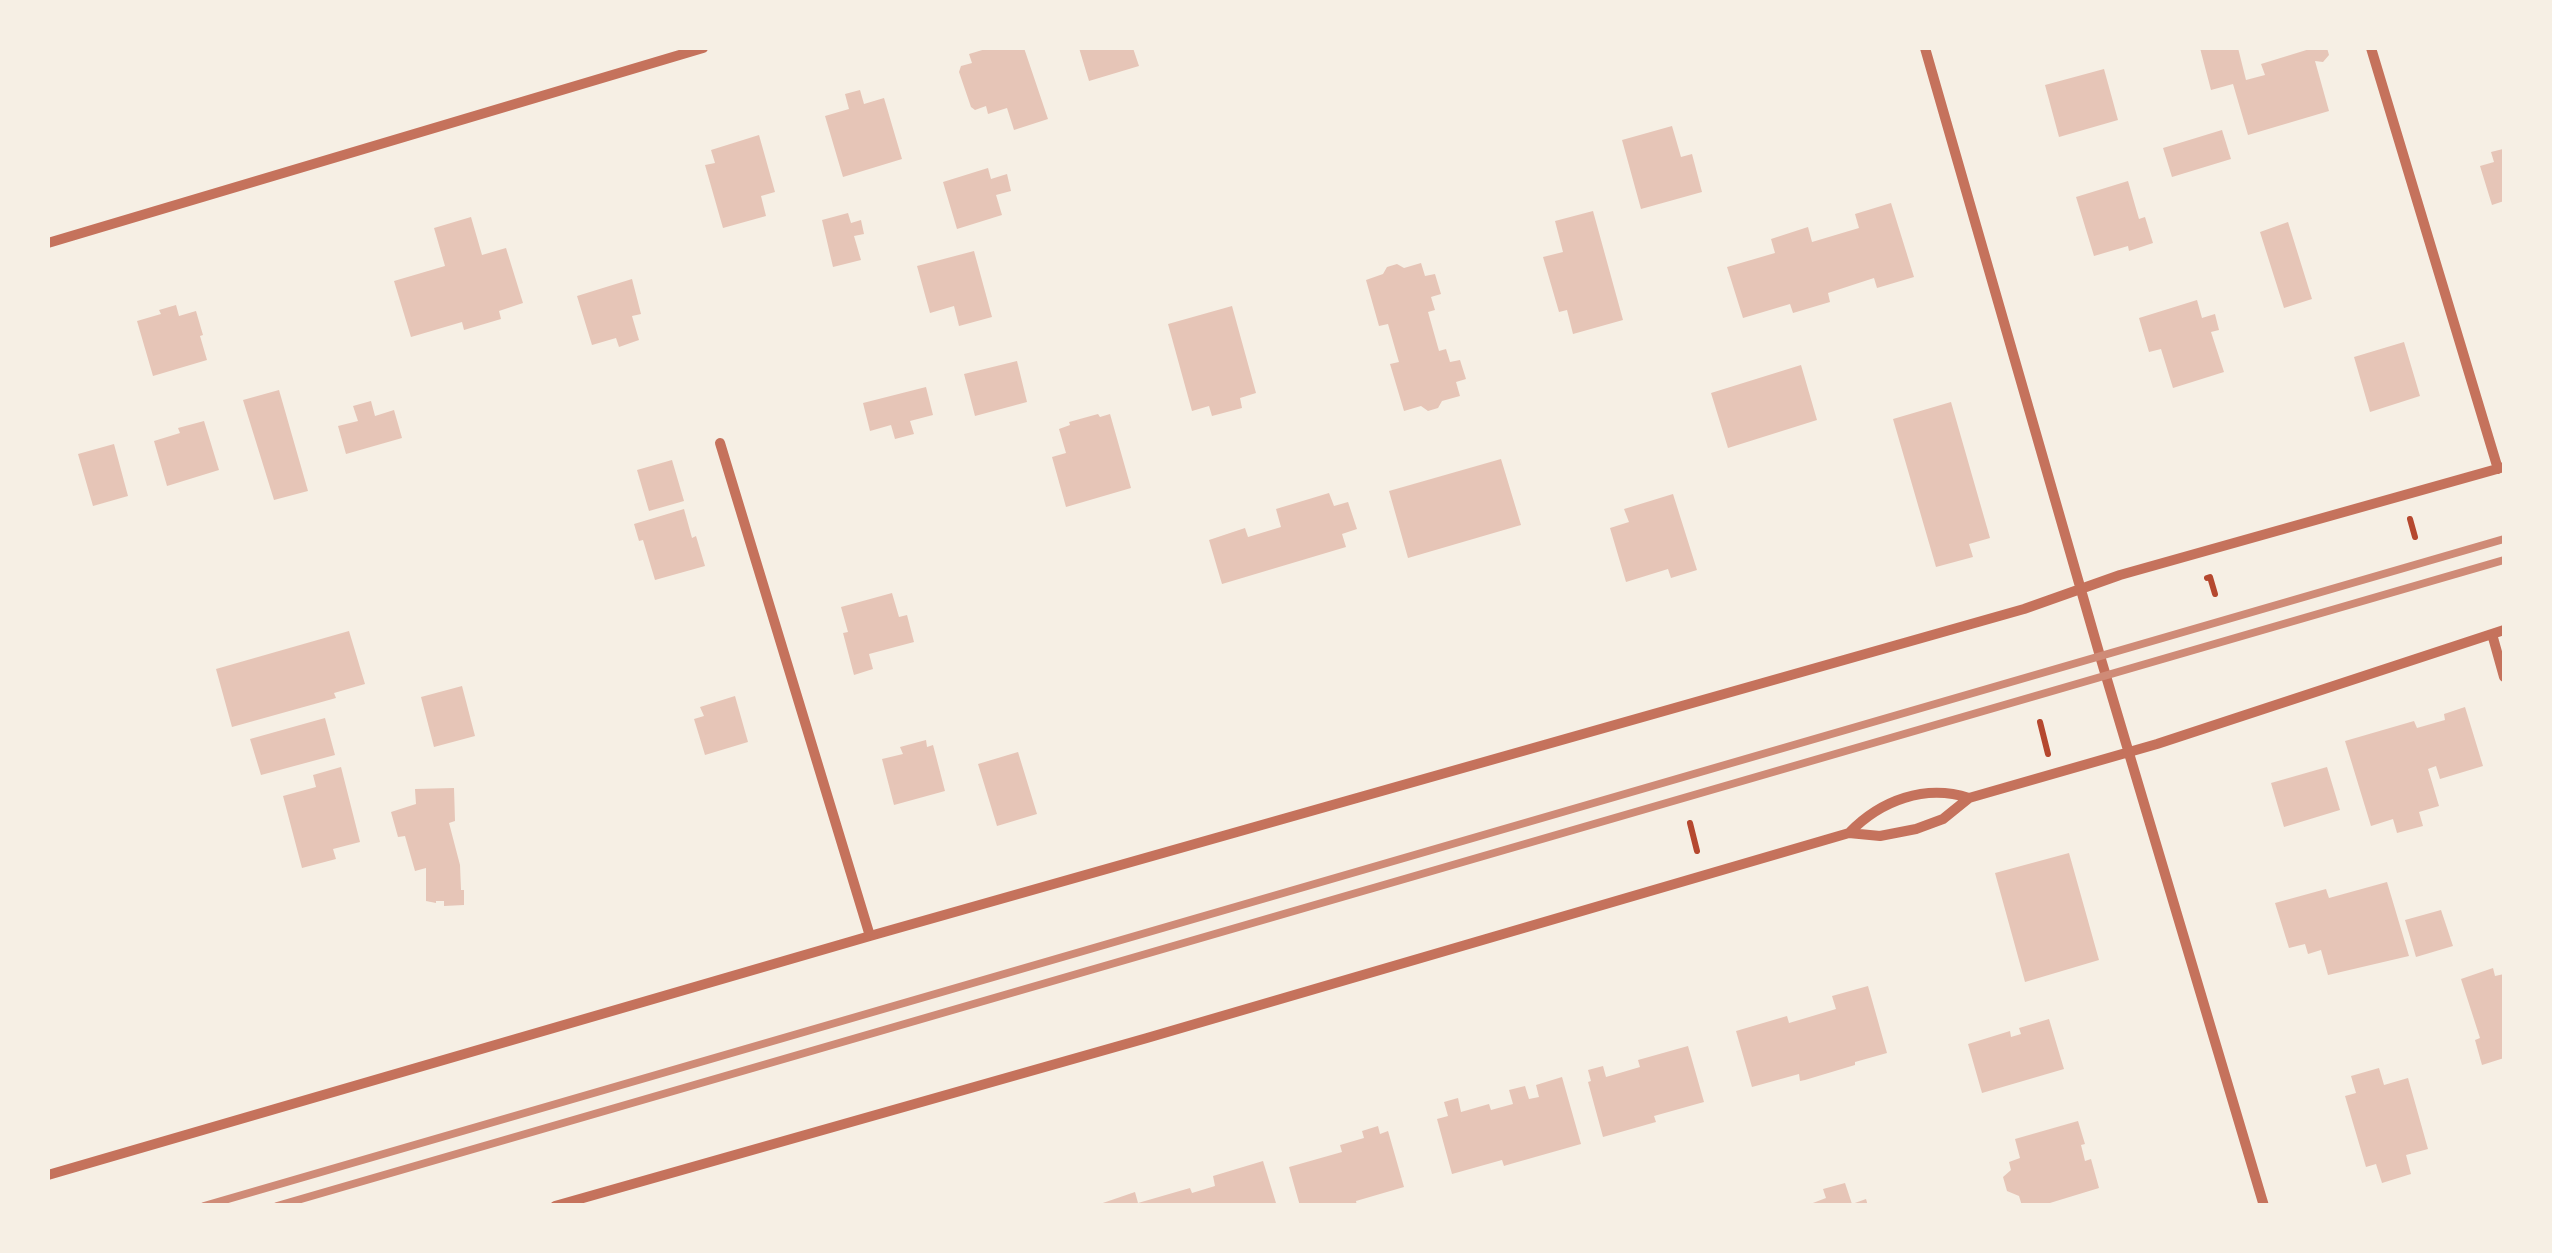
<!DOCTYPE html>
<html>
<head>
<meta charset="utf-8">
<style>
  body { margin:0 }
  #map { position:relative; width:2552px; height:1253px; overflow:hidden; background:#f6efe4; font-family:Lato,sans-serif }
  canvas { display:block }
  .frame { position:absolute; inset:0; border:50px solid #f6efe4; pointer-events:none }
</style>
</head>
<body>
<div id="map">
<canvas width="2552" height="1253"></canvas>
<div class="frame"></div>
</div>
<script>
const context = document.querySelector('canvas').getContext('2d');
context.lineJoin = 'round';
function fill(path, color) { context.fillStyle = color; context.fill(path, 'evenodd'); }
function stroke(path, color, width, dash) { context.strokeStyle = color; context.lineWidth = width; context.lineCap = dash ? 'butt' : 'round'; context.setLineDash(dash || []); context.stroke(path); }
fill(new Path2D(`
  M989 48H1024L1048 119 1014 130 1007 108 988 114 986 106 975 110 971 107 959 72 961 66 972 63 969 54Z
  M1079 48H1133L1139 66 1089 81Z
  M2200 48H2238L2246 80 2265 75 2261 64 2313 48H2327L2329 55 2323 62 2315 61 2329 111 2248 135 2233 84 2211 90Z
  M2104 69 2118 120 2059 137 2045 85Z
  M860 90 864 104 884 98 902 159 843 177 825 116 849 109 845 94Z
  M1672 126 1681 157 1692 154 1702 192 1641 209 1622 140Z
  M2222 130 2231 159 2172 177 2163 148Z
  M759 135 775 192 761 196 766 216 723 228 705 165 715 163 711 150Z
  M2503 149 2504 201 2492 205 2480 166 2494 162 2491 152Z
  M988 168 991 179 1007 174 1011 191 996 195 1002 215 957 229 943 182Z
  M2128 181 2139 219 2145 217 2153 243 2129 251 2128 246 2094 256 2076 197Z
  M1891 203 1914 277 1877 288 1874 278 1828 293 1830 302 1793 313 1790 304 1743 318 1727 267 1775 253 1771 239 1808 227 1812 242 1859 228 1855 214Z
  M1593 211 1623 320 1573 334 1567 310 1559 312 1543 257 1563 252 1555 221Z
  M848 213 851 223 861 220 864 234 854 236 861 260 833 267 822 220Z
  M471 217 482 255 506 248 523 303 499 311 501 319 464 330 462 322 411 337 394 281 445 266 434 228Z
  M2288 222 2312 299 2284 308 2260 232Z
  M974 251 992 317 959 326 954 306 930 313 917 266Z
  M1421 263 1425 276 1435 274 1441 294 1431 297 1435 310 1428 312 1439 351 1446 349 1450 362 1460 360 1466 379 1456 382 1460 396 1442 401 1438 408 1428 411 1421 406 1404 411 1390 364 1399 362 1388 324 1379 326 1366 280 1383 274 1387 267 1397 264 1404 268Z
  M632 279 641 314 632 316 639 340 619 347 616 338 592 345 577 296Z
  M2197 300 2202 318 2215 314 2219 330 2211 332 2224 372 2173 388 2161 349 2149 352 2139 318Z
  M176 305 179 316 196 311 203 335 200 336 207 360 153 376 137 321 161 314 159 310Z
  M1232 306 1256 393 1240 398 1242 408 1212 416 1209 406 1192 411 1168 324Z
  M2404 342 2420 396 2370 412 2354 357Z
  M1017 361 1027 402 975 416 964 374Z
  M1801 365 1817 420 1728 448 1711 393Z
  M926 387 933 415 910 421 914 434 895 439 891 425 870 431 863 403Z
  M279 390 308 491 274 500 243 400Z
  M371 401 375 416 394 410 402 438 346 454 338 426 358 421 353 406Z
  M1951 402 1990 538 1969 544 1973 557 1936 567 1893 419Z
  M1098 414 1100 417 1110 414 1131 488 1066 507 1052 457 1066 453 1059 429 1070 425 1069 422Z
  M204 421 219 470 167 486 154 441 180 433 178 428Z
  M114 444 128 496 93 506 78 454Z
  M1501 459 1521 525 1408 558 1389 491Z
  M672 460 684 501 649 511 637 470Z
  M1329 493 1334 506 1348 502 1357 529 1342 534 1346 547 1222 584 1209 540 1245 528 1248 537 1281 527 1276 509Z
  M1673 494 1697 570 1671 578 1668 569 1626 582 1610 528 1629 522 1624 509Z
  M684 509 692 538 696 536 705 566 655 580 643 540 639 541 634 524Z
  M892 593 899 617 907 615 914 642 869 654 873 669 854 675 843 633 848 632 841 607Z
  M349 631 365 684 334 693 336 698 232 727 216 669Z
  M462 686 475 736 434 747 421 697Z
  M735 696 748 742 705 755 694 719 704 716 700 707Z
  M2465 707 2483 766 2440 779 2436 766 2428 769 2439 806 2419 812 2423 826 2397 833 2393 819 2371 826 2345 741 2414 721 2417 728 2445 720 2444 714Z
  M325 718 335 755 261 775 250 739Z
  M926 740 927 747 933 745 945 791 894 805 882 759 903 754 900 747Z
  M1018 752 1037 814 997 826 978 764Z
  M341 767 360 842 333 849 336 859 302 868 283 796 316 787 313 775Z
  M2327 767 2340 810 2284 827 2271 783Z
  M454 788 455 821 449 823 460 865 461 890H464V905L444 906V901H436V903L426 901V868L415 871 405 836 398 837 391 812 416 804 415 789Z
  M2069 853 2099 960 2025 982 1995 873Z
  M2387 882 2409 956 2328 975 2321 950 2308 954 2305 944 2289 948 2275 903 2326 889 2329 898Z
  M2441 910 2453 946 2416 957 2405 920Z
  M2493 968 2495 976 2504 974V1058L2482 1065 2475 1040 2480 1038 2461 979Z
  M1868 986 1887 1053 1855 1062V1065L1805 1080 1800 1081 1799 1074 1752 1087 1736 1031 1787 1016 1789 1023 1836 1009 1832 996Z
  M2049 1019 2064 1069 1982 1093 1968 1044 2010 1031 2011 1037 2021 1034 2019 1028Z
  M1688 1046 1704 1102 1654 1116 1656 1122 1603 1137 1588 1082 1591 1081 1588 1070 1603 1066 1606 1077 1640 1067 1638 1060Z
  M2379 1068 2384 1085 2408 1078 2428 1149 2406 1155 2411 1174 2382 1183 2376 1164 2366 1167 2345 1096 2356 1093 2351 1076Z
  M1562 1077 1581 1144 1507 1165 1504 1166 1502 1160 1452 1174 1437 1119 1448 1116 1444 1102 1458 1098 1461 1112 1489 1104 1491 1110 1513 1104 1509 1090 1525 1086 1529 1099 1539 1097 1536 1085Z
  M2078 1121 2085 1144 2081 1145 2085 1161 2091 1159 2099 1188 2040 1206H2022L2019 1196 2007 1191 2003 1177 2011 1170 2009 1162 2020 1158 2015 1139Z
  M1378 1126 1380 1134 1388 1131 1404 1187 1356 1201 1357 1206H1300L1289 1167 1342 1152 1340 1145 1364 1138 1362 1131Z
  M1263 1161 1276 1203 1269 1206H1094L1135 1192 1138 1203 1190 1188 1192 1193 1215 1186 1213 1176Z
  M1845 1183 1852 1204 1866 1199 1868 1206H1805L1826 1198 1823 1189Z`), '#e6c5b7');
stroke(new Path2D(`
  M2410 519 2415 537
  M2207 578 2210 577 2215 594
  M2040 722 2048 754
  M1690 823 1697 851`), '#b5482f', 6);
stroke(new Path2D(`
  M1925 48 2100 656 2264 1206
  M2371 48 2498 469
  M48 243 703 48
  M720 443 870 936
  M2492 634 2504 677
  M1849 833C1881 800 1925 784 1969 798
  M48 1175 870 936 2024 609 2120 575 2504 467
  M555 1206 1147 1038 1849 833 1880 836 1916 829 1943 819 1969 798 2157 744 2504 630`), '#c5725c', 10);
stroke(new Path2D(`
  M204 1206 2504 539
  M277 1206 2504 560`), '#cf8b77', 8);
</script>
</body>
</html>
